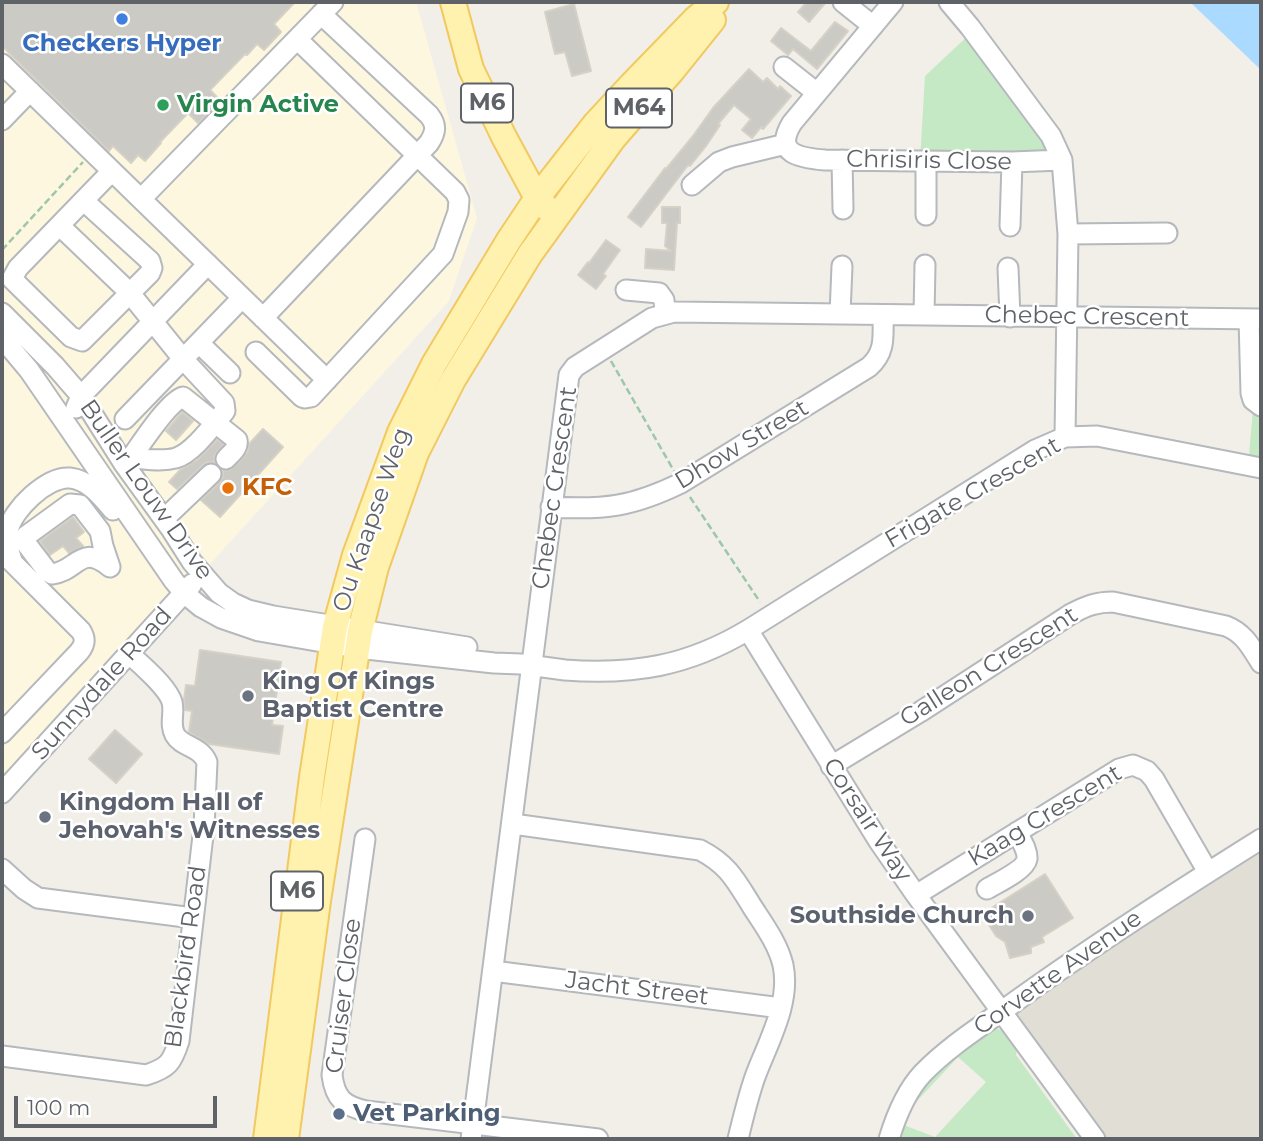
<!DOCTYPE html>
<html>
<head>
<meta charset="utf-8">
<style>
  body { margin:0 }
  #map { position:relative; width:1263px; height:1141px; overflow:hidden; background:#f1efe8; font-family:Montserrat,sans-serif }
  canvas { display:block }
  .frame { position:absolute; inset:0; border:4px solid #5f6368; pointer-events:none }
  .scale { position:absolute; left:14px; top:1096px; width:203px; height:32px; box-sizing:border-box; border:4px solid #5f6368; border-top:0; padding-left:9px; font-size:21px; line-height:24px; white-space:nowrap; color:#5f6368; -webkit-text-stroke:5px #fff; paint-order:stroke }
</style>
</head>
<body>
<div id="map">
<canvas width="1263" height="1141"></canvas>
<div class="frame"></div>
<div class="scale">100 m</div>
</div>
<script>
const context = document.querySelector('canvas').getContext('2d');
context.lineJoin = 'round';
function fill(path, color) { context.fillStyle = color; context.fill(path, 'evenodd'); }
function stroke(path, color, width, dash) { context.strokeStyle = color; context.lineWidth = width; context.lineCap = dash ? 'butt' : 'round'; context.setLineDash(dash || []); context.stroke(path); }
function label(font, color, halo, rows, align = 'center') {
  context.font = font + ' Montserrat,sans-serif'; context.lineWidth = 5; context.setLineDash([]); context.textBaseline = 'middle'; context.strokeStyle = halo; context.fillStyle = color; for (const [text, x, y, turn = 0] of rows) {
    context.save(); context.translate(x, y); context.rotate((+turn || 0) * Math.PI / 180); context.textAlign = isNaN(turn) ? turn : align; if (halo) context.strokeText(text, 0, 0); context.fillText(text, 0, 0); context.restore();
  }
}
fill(new Path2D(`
  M2 2H416L477 218 449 301 2 793Z`), '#fef7e0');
fill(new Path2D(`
  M1261 848V1139H1096L1007 1015Z`), '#e1ded6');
fill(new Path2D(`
  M972 32 1047 141 1042 160 920 161 925 76Z
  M1254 398 1261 403V470L1248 466Z
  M998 1029 1005 1031 1017 1046 1016 1055 1077 1139H896L901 1124 935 1137 986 1082 958 1057 917 1101 910 1112 907 1110 936 1070 988 1031Z`), '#c5e8c5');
fill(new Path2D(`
  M1190 2H1261V70Z`), '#aadaff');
const building = new Path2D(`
  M2 2H295L274 24 281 32 264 50 257 44 247 55 245 54 210 90 220 100 198 123 188 113 160 142 161 143 145 161 138 155 131 163 113 146 109 151 2 46Z
  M807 2H826L809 22 798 12Z
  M574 4 591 71 572 76 565 52 555 54 545 12Z
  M835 22 848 31 817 69 793 49 788 55 771 41 781 28 811 51Z
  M749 69 763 82 767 78 778 89 780 86 791 96 763 129 761 127 752 138 742 130 751 119 734 105 718 124 720 125 706 146 690 166 688 165 641 227 628 217 665 168 666 169 693 136 713 108Z
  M662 207H680V223H677L674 270 645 268 646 249 671 251 665 246 667 223H662Z
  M606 240 620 250 603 274 606 276 596 289 578 275 588 262 589 263Z
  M182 412 193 421 176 440 166 431Z
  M263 429 283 447 220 517 201 500 220 482 223 477V471L230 470 243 458 248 451 249 444Z
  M217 440 223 444 214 456V462H207L203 465 177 489 169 482 180 470 197 460Z
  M73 517 84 532 76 538 83 546 69 553 63 546 50 555 40 541Z
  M200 650 281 662 272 725 283 726 279 754 209 744 189 732 192 711 185 710 184 700 186 685 195 686Z
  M115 730 142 754 116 783 89 759Z
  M1045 874 1073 918 1042 937 1044 942 1031 947V953L1010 958 1005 942 996 936 982 914Z`);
fill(building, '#cccac5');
stroke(building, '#d6d1c6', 2);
const minor = new Path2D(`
  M843 2 873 26
  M893 2 792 123C773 154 800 158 825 160L1012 162 1062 160
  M949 2 970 27 1051 136 1062 160 1068 234 1065 437
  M2 64 327 380
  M784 67 817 93
  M2 120 30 91
  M842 160 843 209
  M692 185 719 162 732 157 786 144
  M141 199 333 2
  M84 201 150 261 152 268 150 273 82 341 71 337 12 279 18 268 112 171
  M926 215V161
  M60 226 129 292 183 359 224 403 225 411C213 425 193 453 176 458 162 462 146 459 131 458L124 464
  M1010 226 1012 162
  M1068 234 1167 233
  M1008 268 1010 317
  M626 290 659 293 664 300 665 313
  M2 313 55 366 81 396 124 464 171 529 192 562 219 593 233 603 248 610 273 616 467 647
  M840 314 842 266
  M924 315 925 265
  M263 318 429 143C436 132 437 125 429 115L321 14
  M1249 319 1251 393 1253 400 1261 406
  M2 338 29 370 174 581 184 593 201 607 221 618 259 631 357 648 494 663 521 664 565 670C634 675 688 666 748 630L1035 450 1065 437 1097 436 1261 468
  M199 343 230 373
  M256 352 302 397 305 398 311 397 443 254 458 212 459 200 455 192 297 39
  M76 408 81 396 208 264
  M125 419 242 298
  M131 458C141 444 168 402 183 397L237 440C239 448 231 453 226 459
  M70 504 80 505 100 531 103 546 110 567C80 543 78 571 52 574L47 571 25 542 24 539 26 536Z
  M551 507C604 510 632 507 681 483L869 367C886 352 883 336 883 315
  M164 519 211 474
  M2 552 81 631C86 639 85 645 79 652L2 733
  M13 563C9 553 6 543 8 531 12 510 47 476 70 478 89 480 101 496 113 510
  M748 630 878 840 916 895 1095 1139
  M831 766 920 712 1071 614C1086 606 1096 602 1113 602L1226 626C1244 633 1251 647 1261 663
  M2 793 192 584
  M513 824 700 850C729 865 736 881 753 908 764 925 778 944 783 965 791 1003 768 1042 755 1077 748 1097 743 1118 738 1139
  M365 839 332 1075C335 1099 344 1106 366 1111L598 1139
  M2 869 24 889 38 898 193 918
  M987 889C997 883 1025 870 1027 859 1028 850 1020 839 1017 832
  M916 895 1119 769 1133 765 1147 771 1154 779 1208 872
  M493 971 781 1008
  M2 1056 146 1075C168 1068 172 1063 179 1041L204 827 207 762C200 746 182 747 175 735 169 724 175 713 172 702 168 688 141 664 129 654
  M471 1139 568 383 569 375 575 367 652 318 674 312 1261 319
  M889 1139C896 1116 906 1091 923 1073 950 1045 985 1024 1016 1001 1095 944 1178 891 1261 839`);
const major = new Path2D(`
  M453 2 471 69 504 137 537 198 548 209
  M266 1139 312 777 335 627 355 555 400 432 434 364 509 240 537 198 595 124 632 84 695 19 716 2
  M286 1139 318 901 360 631 376 567 416 453 453 380 530 254 613 139 672 71 713 20`);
stroke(minor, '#b5b8bc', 23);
stroke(major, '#f2c960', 28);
stroke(new Path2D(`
  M2 250 83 162
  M611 361 674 471
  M690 497 760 602`), '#9cc7a9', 2.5, [7, 3.5]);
stroke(minor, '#fff', 19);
stroke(major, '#fff2af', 24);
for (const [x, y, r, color] of [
  [122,19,7,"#3f7fe0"],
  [163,105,7,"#2e9e5b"],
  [228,488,7,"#e8710a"],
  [248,696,7,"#6b7280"],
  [45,817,7,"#6b7280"],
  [1028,916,7,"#6b7280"],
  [339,1114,7,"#5c6f8a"]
]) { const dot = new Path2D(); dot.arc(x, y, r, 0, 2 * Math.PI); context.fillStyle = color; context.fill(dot); stroke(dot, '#fff', 2.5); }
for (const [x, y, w] of [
  [487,103,52],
  [639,108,66],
  [297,891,52]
]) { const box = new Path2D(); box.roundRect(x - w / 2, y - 19.5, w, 39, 5); context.fillStyle = '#fff'; context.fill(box); stroke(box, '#5f6368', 2); }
label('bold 23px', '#5f6368', null, [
  ["M6",487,103],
  ["M64",639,108],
  ["M6",297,891]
]);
label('bold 24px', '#366cbe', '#fff', [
  ["Checkers Hyper",122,44]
]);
label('bold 24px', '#27864d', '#fff', [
  ["Virgin Active",177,105]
], 'left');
label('24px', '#5f6368', '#fff', [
  ["Chrisiris Close",929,161,1],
  ["Chebec Crescent",1087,317,1],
  ["Dhow Street",742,445,-31],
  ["Chebec Crescent",555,488,-82],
  ["Buller Louw Drive",146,490,55],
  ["Frigate Crescent",973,493,-30],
  ["Ou Kaapse Weg",372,520,-71],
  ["Galleon Crescent",989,667,-32],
  ["Sunnydale Road",102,684,-48],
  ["Kaag Crescent",1045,816,-31],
  ["Corsair Way",867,820,57],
  ["Blackbird Road",186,957,-82],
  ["Corvette Avenue",1058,973,-35],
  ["Jacht Street",637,989,7],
  ["Cruiser Close",344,996,-83]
]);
label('bold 24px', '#c56008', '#fff', [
  ["KFC",242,488]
], 'left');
label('bold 24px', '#5b616d', '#fff', [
  ["King Of Kings",262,682],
  ["Baptist Centre",262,710],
  ["Kingdom Hall of",59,803],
  ["Jehovah's Witnesses",59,831],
  ["Southside Church",1014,916,"right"]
], 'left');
label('bold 24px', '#4e5e75', '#fff', [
  ["Vet Parking",353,1114]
], 'left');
</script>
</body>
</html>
